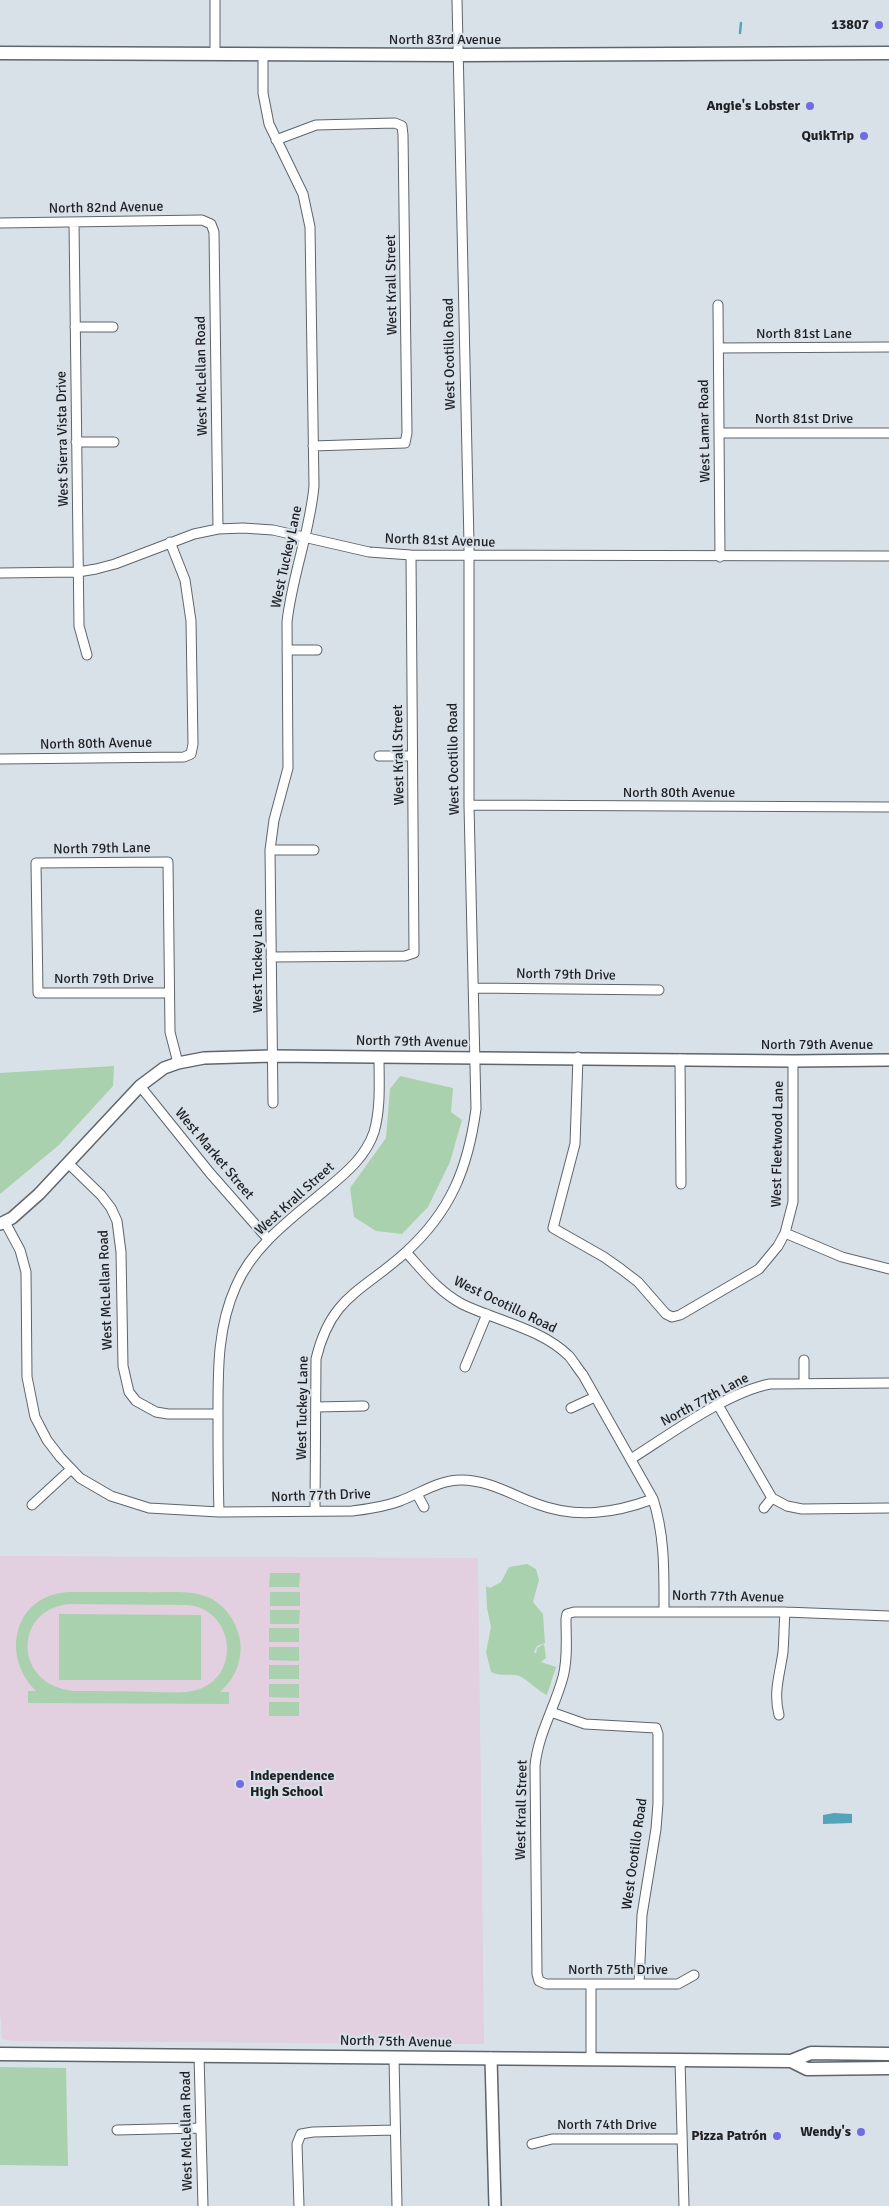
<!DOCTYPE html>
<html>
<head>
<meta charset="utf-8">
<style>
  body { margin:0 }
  canvas { display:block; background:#d9e1e8 }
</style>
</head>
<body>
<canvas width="889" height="2206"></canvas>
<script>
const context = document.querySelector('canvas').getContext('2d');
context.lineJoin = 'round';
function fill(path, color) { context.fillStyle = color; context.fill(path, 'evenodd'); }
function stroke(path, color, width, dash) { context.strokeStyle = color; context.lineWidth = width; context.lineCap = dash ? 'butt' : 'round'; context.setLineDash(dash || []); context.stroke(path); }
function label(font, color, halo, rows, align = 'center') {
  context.font = font + ' Signika,sans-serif'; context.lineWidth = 4.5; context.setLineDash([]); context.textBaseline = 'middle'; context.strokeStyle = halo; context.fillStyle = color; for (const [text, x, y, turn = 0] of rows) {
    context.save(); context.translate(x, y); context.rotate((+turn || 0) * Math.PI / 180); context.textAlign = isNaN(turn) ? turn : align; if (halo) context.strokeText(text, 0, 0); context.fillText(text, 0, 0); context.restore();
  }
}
fill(new Path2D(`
  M0 1556 478 1558 484 2044 12 2041 2 2039 0 2011Z`), '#e2cfdf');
fill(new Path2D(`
  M114 1066 113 1086 59 1145 0 1194V1073Z
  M400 1076 453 1088 451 1112 462 1120 450 1162 428 1207 402 1234 376 1231 354 1217 350 1188 386 1138 390 1089Z
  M527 1564 536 1569 539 1580 533 1602 543 1614 545 1643 537 1646 534 1652 536 1654 537 1648 544 1644 546 1658 541 1662 556 1667 547 1695C536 1690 529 1680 519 1676 510 1673 500 1677 491 1672L486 1652 491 1627 487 1608 486 1586 490 1588 501 1582 509 1567Z
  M270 1573H300L299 1587H269Z
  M69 1592C95 1592 120 1592 146 1592 167 1593 190 1589 210 1598 226 1606 237 1623 240 1640 243 1660 235 1679 220 1692H229V1704L28 1703V1691H36C0 1655 14 1595 69 1592ZM69 1604 187 1605C232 1608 243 1672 200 1689 186 1694 169 1692 154 1692 128 1691 101 1691 74 1691 14 1686 12 1610 69 1604Z
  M270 1592H300V1606H270Z
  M270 1610H300L299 1624H270Z
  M59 1614 201 1615V1680H59Z
  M269 1628H299V1642H269Z
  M269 1647H299V1661L269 1660Z
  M269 1665H299V1679H269Z
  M269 1684H299V1698L269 1697Z
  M269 1702H299V1716H269Z
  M0 2067 66 2068 68 2166 0 2165Z`), '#aad1ad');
fill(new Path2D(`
  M834 1813 852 1814V1823L823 1824V1815Z`), '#54a3b8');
stroke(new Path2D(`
  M740 33 741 23`), '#54a3b8', 2.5);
const minor = new Path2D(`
  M215 53V0
  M263 54V93L269 124 303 194 310 227 314 486C310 532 292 576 287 622L288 768 274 820 270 850 273 1103
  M276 140 316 125 395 123 402 126 403 135 407 433 405 443 313 446
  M74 222 79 626 87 655
  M0 223 202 220 211 224 214 232 218 529
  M718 305 720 557
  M75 327H113
  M719 348 889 347
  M719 433H889
  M76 442H114
  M0 573 78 572 96 569 115 564 194 534 218 529 243 528 273 530 369 552 411 555 889 556
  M287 650H317
  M379 756H412
  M0 759 184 757 191 754 193 744 191 621 185 580 170 542
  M469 805 889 807
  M270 850H314
  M271 957 405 956 414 953 411 555
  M474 988 659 990
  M169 993H38L36 863 168 862 170 1032 178 1063
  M578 1057 575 1144 553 1228 604 1257 621 1269 638 1282 666 1314 672 1317 680 1315 759 1269 778 1246 785 1233 793 1202V1061
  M680 1059 681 1184
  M140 1086 210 1173 268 1239
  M68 1163 101 1195 111 1208 117 1221 121 1252 123 1366 129 1392 136 1401 156 1412 168 1414H218
  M5 1222 20 1250 26 1272 27 1377 35 1417 47 1440 60 1457 80 1478 111 1496 149 1508 219 1512 352 1511C369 1509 384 1507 400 1501 421 1493 439 1480 461 1480 489 1480 512 1495 537 1504 577 1519 615 1513 653 1499
  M785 1233 842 1257 889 1269
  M406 1252C423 1271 439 1292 462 1304 497 1321 540 1328 569 1356 574 1362 578 1369 583 1375L653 1499C665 1536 664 1572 664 1611
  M804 1360V1383
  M465 1367 487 1314
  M718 1405 772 1498 787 1506 802 1509 889 1508
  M316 1407 364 1406
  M571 1408 595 1397
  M631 1459C669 1435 727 1392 770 1384L889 1383
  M417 1494 424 1507
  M32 1505 70 1470
  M764 1508 772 1498
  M315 1511 316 1359C331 1296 362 1292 406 1252 451 1211 468 1168 476 1109L469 805V544L457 0
  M219 1512C218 1480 218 1448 218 1417 218 1372 217 1328 236 1286 254 1244 295 1216 329 1187 347 1172 366 1156 374 1132 381 1108 379 1081 379 1057
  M551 1712 585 1724 656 1728 658 1734V1803L656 1829 642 1915 639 1984
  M779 1715C773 1692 780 1674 783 1652 784 1639 784 1625 785 1612
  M694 1975 678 1984H546L539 1981 537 1974 535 1766C538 1734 555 1707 563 1677 568 1658 566 1638 566 1619L567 1614 574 1612H785L889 1616
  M591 1984V2059
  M199 2055 203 2206
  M394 2057 397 2206
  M680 2060 684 2206
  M117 2130 200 2128
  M532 2144 552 2139H682
  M299 2206 297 2144 301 2134 313 2132 395 2130`);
const tertiary = new Path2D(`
  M0 1224 12 1218 39 1194 140 1086 164 1068 178 1063 204 1058 272 1056 793 1061 889 1060
  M491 2058 495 2206`);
const secondary = new Path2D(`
  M0 53 459 55 889 53
  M0 2054 791 2061 811 2053 889 2054
  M791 2061 807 2069 889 2068`);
stroke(minor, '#5e656b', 11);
stroke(tertiary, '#5e656b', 14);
stroke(secondary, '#5e656b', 15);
stroke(minor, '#fff', 9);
stroke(tertiary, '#fff', 11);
stroke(secondary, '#fff', 12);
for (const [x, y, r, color] of [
  [879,25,5,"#6f6ce6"],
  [810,106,5,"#6f6ce6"],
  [864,136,5,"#6f6ce6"],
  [240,1784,5,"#6f6ce6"],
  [861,2132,5,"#6f6ce6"],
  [777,2136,5,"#6f6ce6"]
]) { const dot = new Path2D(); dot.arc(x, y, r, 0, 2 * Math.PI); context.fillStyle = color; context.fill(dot); stroke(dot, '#d9e1e8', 2); }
label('bold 14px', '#1e2023', '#d9e1e8', [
  ["13807",869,25],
  ["Angie's Lobster",800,106],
  ["QuikTrip",854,136],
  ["Independence",250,1776,"left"],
  ["High School",250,1792,"left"],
  ["Wendy's",851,2132],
  ["Pizza Patrón",767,2136]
], 'right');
label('14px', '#1e2023', '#d9e1e8', [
  ["North 83rd Avenue",445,40],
  ["North 82nd Avenue",106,208,-1],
  ["West Krall Street",392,285,-91],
  ["North 81st Lane",804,334],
  ["West Ocotillo Road",450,354,-91],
  ["West McLellan Road",202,376,-91],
  ["North 81st Drive",804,419],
  ["West Lamar Road",705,431,-91],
  ["West Sierra Vista Drive",63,439,-91],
  ["North 81st Avenue",440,541,2],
  ["West Tuckey Lane",287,557,-78],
  ["North 80th Avenue",96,744,-1],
  ["West Krall Street",399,755,-91],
  ["West Ocotillo Road",454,759,-91],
  ["North 80th Avenue",679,793],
  ["North 79th Lane",102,849,-1],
  ["West Tuckey Lane",258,961,-90],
  ["North 79th Drive",566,975,1],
  ["North 79th Drive",104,979],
  ["North 79th Avenue",412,1042,1],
  ["North 79th Avenue",817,1045],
  ["West Fleetwood Lane",778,1144,-89],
  ["West Market Street",214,1154,50],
  ["West Krall Street",295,1199,-42],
  ["West McLellan Road",106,1290,-92],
  ["West Ocotillo Road",505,1305,26],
  ["North 77th Lane",705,1400,-28],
  ["West Tuckey Lane",303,1408,-89],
  ["North 77th Drive",321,1496,-2],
  ["North 77th Avenue",728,1597,1],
  ["West Krall Street",522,1810,-89],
  ["West Ocotillo Road",635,1854,-82],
  ["North 75th Drive",618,1970],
  ["North 75th Avenue",396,2042,1],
  ["North 74th Drive",607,2125],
  ["West McLellan Road",187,2131,-91]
]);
</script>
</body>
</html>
